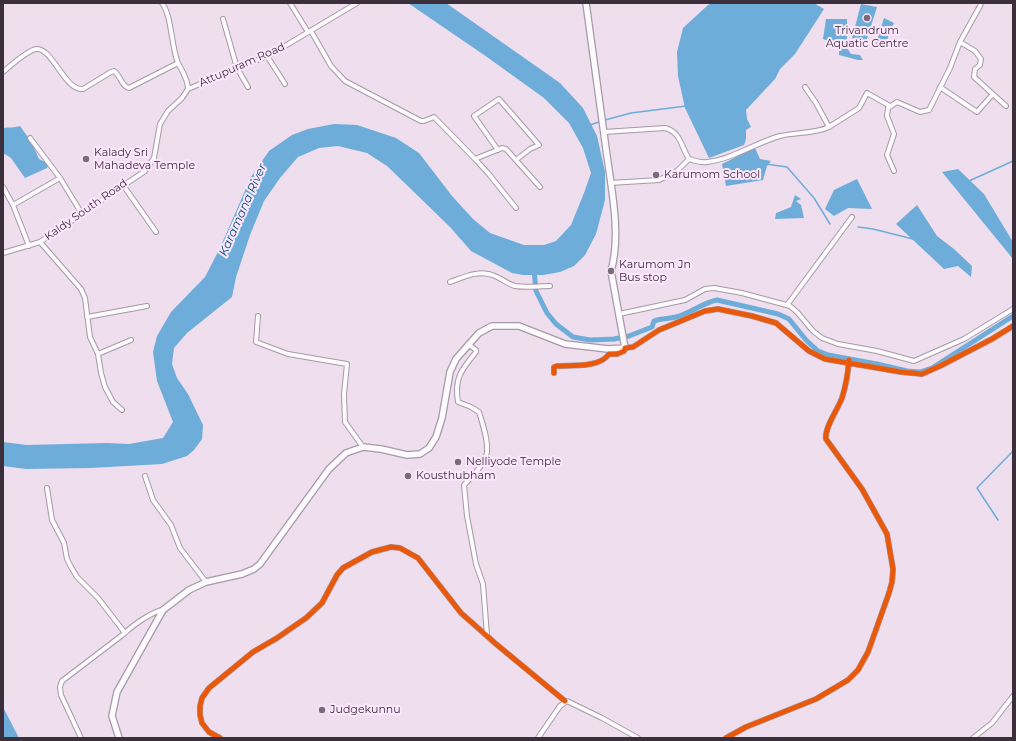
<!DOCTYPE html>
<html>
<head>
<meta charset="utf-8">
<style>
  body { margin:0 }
  #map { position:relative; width:1016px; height:741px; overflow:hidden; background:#eedeee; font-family:Montserrat,sans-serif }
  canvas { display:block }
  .frame { position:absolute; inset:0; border:4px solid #3a2f3a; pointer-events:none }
</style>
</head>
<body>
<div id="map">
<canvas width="1016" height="741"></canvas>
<div class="frame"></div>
</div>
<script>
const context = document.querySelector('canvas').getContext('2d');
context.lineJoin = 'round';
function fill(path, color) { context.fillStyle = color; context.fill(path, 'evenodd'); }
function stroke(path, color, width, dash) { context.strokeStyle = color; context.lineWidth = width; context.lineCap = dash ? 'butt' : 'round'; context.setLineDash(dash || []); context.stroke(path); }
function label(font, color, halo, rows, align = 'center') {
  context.font = font + ' Montserrat,sans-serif'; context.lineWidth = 4; context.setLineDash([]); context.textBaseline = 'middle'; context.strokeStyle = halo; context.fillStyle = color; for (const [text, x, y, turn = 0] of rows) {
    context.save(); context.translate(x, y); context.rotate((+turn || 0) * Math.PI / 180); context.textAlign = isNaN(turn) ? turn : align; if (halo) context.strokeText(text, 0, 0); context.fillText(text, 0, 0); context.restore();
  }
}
fill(new Path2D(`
  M408 3H446L560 83 583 108 597 136 605 172V200L596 234 585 255 574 266 560 272 543 275H523L512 273 471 251 450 227 415 193 387 166 367 153 338 146 319 148 298 157 280 178 264 201 250 235 236 277 232 297 187 333 174 348 172 364 177 378 188 394 203 425 202 439 194 450 187 456 162 464 91 468 26 469 3 466V442L27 445 107 443 129 444 163 438 173 422 157 381 153 352 157 336 171 312 205 277 220 248 251 177 269 151 292 135 308 129 334 124 357 125 396 138 419 153 452 196 473 219 490 233 524 245H544L556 241 571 225 584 193 591 173 583 148 569 123 544 98 487 57Z
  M712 3H814L824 9 795 54 780 69 775 79 746 110 747 119 751 127 746 130V139L744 145 709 158 685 108 678 76 677 52 683 28 708 5Z
  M861 4 877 7 866 42 852 38Z
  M884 18 894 23 889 33 886 46 875 47Z
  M826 19H847V48L851 54 860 55 863 60H858L839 55V45L823 39Z
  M20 126 32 143 39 159 49 164 47 168 25 178 11 158 3 153V128C9 127 14 128 20 126Z
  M755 148 760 159 771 161 767 166 763 180 726 186 722 164Z
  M958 169 984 194 1013 242V259L942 172Z
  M857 179 872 209 848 208 834 216 825 209 834 190Z
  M795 195 801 199 796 201 801 205 804 218 775 219 776 213 791 207Z
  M917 205 937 236 954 249 972 266 971 277 958 266 944 269 896 224Z
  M3 707 19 738H3Z`), '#6eadd9');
stroke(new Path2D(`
  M605 120 631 113 686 106
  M590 125 599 122
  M766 164 787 167 814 198 830 224
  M969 181 1013 161
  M858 227 873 229 913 239
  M998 520 977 488 1013 451`), '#6eadd9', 1.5);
stroke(new Path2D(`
  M534 269 536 291 547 313 556 324 573 337 590 340 614 339 629 336 652 327 654 321C662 318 669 319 676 317 691 313 702 303 717 300L778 314 789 319 806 340 818 351 828 355 877 364 907 371 920 372 932 368 1013 316`), '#6eadd9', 5);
const minor = new Path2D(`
  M290 3 308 32
  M223 19 237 68 248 87
  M311 31 331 66 345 81 421 121H424L434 117 475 159 502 148 506 149 540 187
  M960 42 975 51 981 59 980 65 975 69 974 77 1006 106
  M267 56 285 84
  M3 72C10 66 29 49 37 49 53 49 65 91 83 89L111 72 114 71C121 76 121 86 129 88L178 63
  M940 87 977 112 993 94
  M188 89 267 56 285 46 357 3
  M829 127 859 108 867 93 890 106
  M604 132 665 128C681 132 681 147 689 159 695 161 701 163 707 162 733 159 755 143 780 136 796 132 814 134 829 127L816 103 805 87
  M30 138 60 178 82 214
  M498 150 474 116 499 99 539 145 530 149 516 160
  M475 159 488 173 516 208
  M894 171 887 155 894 134 887 116 888 108 897 102 920 112 929 110 950 68 960 42 980 6 981 3
  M610 183 659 180 677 171 689 159
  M123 185 156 232
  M3 187 13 205 29 246
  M13 205 60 178
  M40 242 81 289 85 298 90 337 98 354 101 373 105 387 113 402 122 410
  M3 253 40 242 145 171 154 158 160 124 168 111 182 98 188 89C188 79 182 71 178 63 171 46 172 16 162 3
  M450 282C464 277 480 269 495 276 502 279 508 284 515 286 526 288 539 286 550 286
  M787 305 852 217
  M619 314 685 300 705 289 714 288 742 293 790 306 797 312 813 331 822 338 838 344 877 351 914 361 964 339 1013 309
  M258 316 256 342 288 354 347 364 344 394 345 422 363 447
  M87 317 147 306
  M468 344 476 350V352C461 370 454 379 458 402L471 407 479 412C483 425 488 439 487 452 485 465 472 476 464 485L467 516 476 564 483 584 487 635
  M98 354 131 340
  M554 373V367L557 366C571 365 600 368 609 354H617L624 351 625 348 633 347 659 330 705 311 718 309 752 316 776 323 809 351 825 359 901 372 922 374 940 366 992 339 1013 326
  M145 476 153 500 171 525 180 548 206 582
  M47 488 52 520 64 543 67 559 71 567 77 577 98 598 125 633
  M81 738 61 695 60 687 62 681 125 633C133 625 153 611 163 610
  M220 738 209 732 202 723 200 715V706L202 698 209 688 253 652 277 638 306 618 322 603 337 575 343 568 372 552 391 547 400 548 418 558 461 613 496 644 565 701
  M538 738 560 706 567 701 602 718 638 738
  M726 738 746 727 816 699 848 680 858 670 868 652 889 593 892 582 893 569 887 534 862 489 826 439C824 428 838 409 842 398 846 386 848 373 849 360
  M973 738 992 723 1013 696`);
const secondary = new Path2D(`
  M119 738 112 716 117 692 163 610 189 590 206 582 242 574 254 569 260 564 329 469 346 453 363 447 381 449 407 455 420 454 429 448 436 437 442 418 450 372 456 359 479 333 492 326H519L565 344 608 349 625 348 611 271C621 236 612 192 607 156 600 105 593 54 586 3`);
stroke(minor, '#a69aa6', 6);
stroke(secondary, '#a69aa6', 8);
stroke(minor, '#fcfafc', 4);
stroke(secondary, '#fcfafc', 5.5);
stroke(new Path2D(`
  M554 373V367L557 366C571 365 600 368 609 354H617L624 351 625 348 633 347 659 330 705 311 718 309 752 316 776 323 809 351 825 359 901 372 922 374 940 366 992 339 1013 326
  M220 738 209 732 202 723 200 715V706L202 698 209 688 253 652 277 638 306 618 322 603 337 575 343 568 372 552 391 547 400 548 418 558 461 613 496 644 565 701
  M726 738 746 727 816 699 848 680 858 670 868 652 889 593 892 582 893 569 887 534 862 489 826 439C824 428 838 409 842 398 846 385 848 373 849 360`), '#e8590c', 5);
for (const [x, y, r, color] of [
  [867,18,4,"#796c79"],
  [86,159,4,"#796c79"],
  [656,175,4,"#796c79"],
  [611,271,4,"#796c79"],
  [458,462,4,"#796c79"],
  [408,476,4,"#796c79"],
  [322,710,4,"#796c79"]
]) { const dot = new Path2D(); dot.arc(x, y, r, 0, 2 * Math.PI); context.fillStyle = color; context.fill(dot); stroke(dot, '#fee7fe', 1.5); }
label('11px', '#3a2f3a', '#fee7fe', [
  ["Trivandrum",867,31,"center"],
  ["Aquatic Centre",867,44,"center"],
  ["Kalady Sri",94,153],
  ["Mahadeva Temple",94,166],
  ["Karumom School",664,175],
  ["Karumom Jn",619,265],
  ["Bus stop",619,278],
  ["Nelliyode Temple",466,462],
  ["Kousthubham",416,476],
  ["Judgekunnu",330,710]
], 'left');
label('11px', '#3a2f3a', '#fee7fe', [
  ["Attupuram Road",242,65,-24],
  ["Kaldy South Road",86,210,-35]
]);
label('italic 12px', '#004f75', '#fee7fe', [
  ["Karamana River",243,210,-66]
]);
</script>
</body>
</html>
